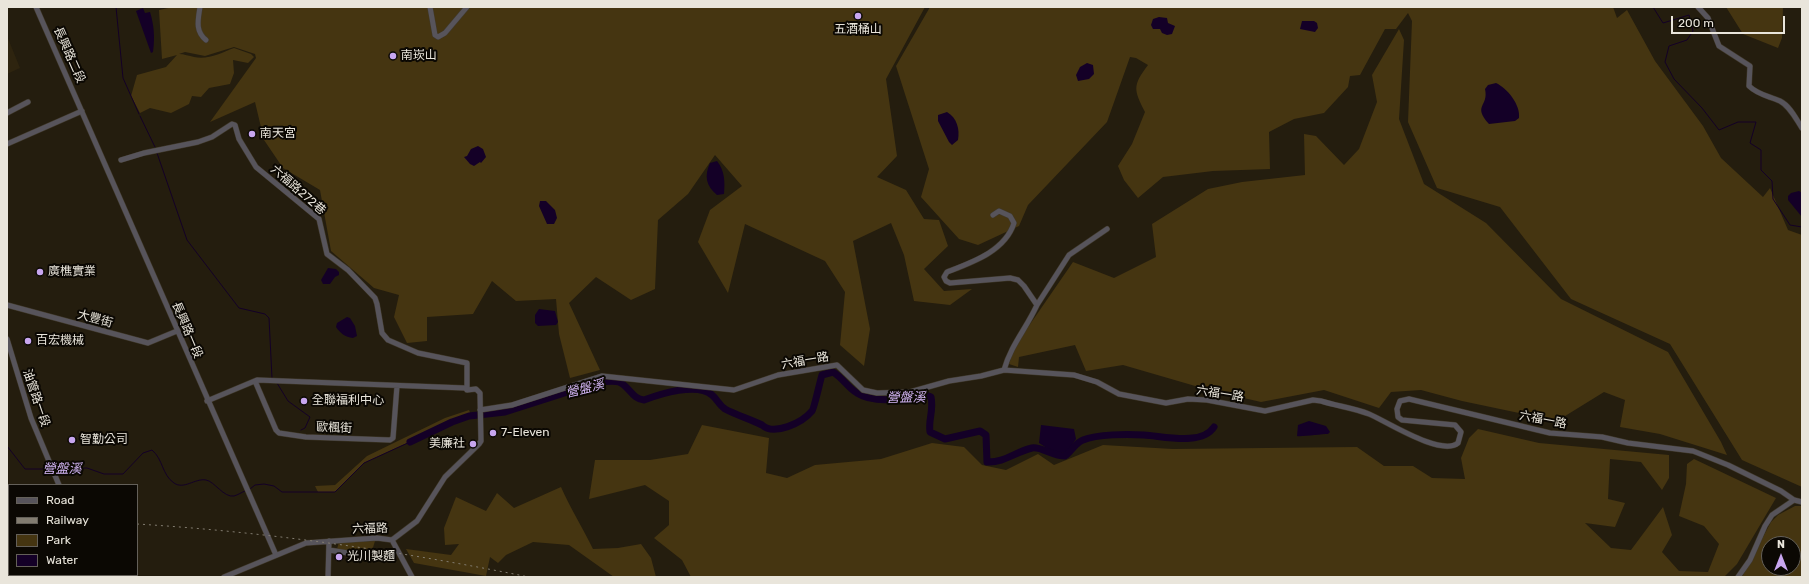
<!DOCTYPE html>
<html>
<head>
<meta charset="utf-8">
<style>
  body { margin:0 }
  #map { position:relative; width:1809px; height:584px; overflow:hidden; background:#241d0e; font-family:Rubik,sans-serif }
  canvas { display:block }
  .frame { position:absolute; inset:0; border:8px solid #e9e5db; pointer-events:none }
  .legend { position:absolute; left:8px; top:484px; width:130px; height:92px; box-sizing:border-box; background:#0b0803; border:1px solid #646059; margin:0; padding:5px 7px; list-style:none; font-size:12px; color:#e9e5db }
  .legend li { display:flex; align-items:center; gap:8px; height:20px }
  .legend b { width:20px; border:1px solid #646059 }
  .north { position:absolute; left:1761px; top:536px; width:40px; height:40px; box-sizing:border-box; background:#0b0803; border:1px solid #646059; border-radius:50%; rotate:0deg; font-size:11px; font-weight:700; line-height:16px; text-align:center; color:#e9e5db }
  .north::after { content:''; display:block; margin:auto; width:14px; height:18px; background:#c8a6ef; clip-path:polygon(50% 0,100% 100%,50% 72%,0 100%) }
  .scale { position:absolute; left:1671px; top:16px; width:114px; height:18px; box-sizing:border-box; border:2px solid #e9e5db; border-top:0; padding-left:5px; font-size:12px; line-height:14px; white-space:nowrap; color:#e9e5db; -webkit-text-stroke:3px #0b0803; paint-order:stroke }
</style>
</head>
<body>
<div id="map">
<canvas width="1809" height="584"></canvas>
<div class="frame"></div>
<ul class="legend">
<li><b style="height:5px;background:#57545b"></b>Road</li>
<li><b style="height:5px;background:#827c70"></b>Railway</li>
<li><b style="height:11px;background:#453511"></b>Park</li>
<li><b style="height:11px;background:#140027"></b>Water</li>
</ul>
<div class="north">N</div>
<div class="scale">200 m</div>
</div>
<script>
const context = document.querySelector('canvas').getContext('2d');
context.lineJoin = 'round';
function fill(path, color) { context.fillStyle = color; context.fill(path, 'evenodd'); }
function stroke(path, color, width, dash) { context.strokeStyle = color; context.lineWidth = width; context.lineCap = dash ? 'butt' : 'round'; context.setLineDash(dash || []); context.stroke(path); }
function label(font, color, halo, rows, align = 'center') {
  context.font = font + ' Rubik,"Noto Sans TC",sans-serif'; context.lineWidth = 4; context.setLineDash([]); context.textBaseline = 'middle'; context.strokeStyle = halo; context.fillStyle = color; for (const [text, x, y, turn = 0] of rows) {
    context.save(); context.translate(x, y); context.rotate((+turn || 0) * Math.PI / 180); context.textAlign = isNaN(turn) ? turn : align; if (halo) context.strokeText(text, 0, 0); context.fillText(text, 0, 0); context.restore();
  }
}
fill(new Path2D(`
  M7 36 20 68 7 74Z`), '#2e240f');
fill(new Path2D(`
  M173 7H925L886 79 897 156 877 177 906 190 924 219 939 220 948 246 924 269 944 291 972 289 950 305 914 301 904 255 891 223 853 241 870 329 864 366 840 345 845 292 825 261 745 224 728 293 698 242 710 210 742 186 715 155 688 194 658 220 655 289 631 300 596 277 569 303 600 370 570 378 559 334 556 299 516 301 492 281 473 314 427 317V341L407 343 394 317 399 295 374 288 331 251 320 190 283 168 264 140 255 102 210 122 256 58 255 54 234 47 205 56 185 52 179 54C184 54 189 56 194 57 208 60 221 53 234 48L251 54 254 57 248 63 233 60 234 73 230 84 209 88 201 97 192 96 189 104 171 113 150 108 140 113 131 96 137 75 166 67 177 55 162 59 159 10Z
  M930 7H1613L1617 18 1627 10 1655 61 1703 126 1721 158 1763 197 1770 188 1788 230 1802 235V487L1742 460 1670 344 1571 299 1500 207 1437 188 1408 122 1412 21 1408 13 1396 29H1385L1360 75 1350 76 1348 87 1324 113 1294 119 1269 132 1270 169 1213 171 1163 177 1138 198 1124 180 1118 166 1132 144 1145 112C1134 90 1132 86 1148 65L1136 58 1130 57 1107 122 1028 205 1019 226 978 245 959 239 921 197 929 169 896 66Z
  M1726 7H1783L1782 38 1778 48 1743 34Z
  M1399 29 1404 40 1399 119 1424 184 1486 223 1561 299 1668 352 1721 442 1727 455 1660 434 1620 427 1625 400 1604 392 1557 421 1462 401 1421 390 1391 392 1379 408 1324 390 1261 402 1209 390 1123 365 1086 371 1075 345 1019 357 1018 367 1009 364 1015 346 1073 262 1114 278 1156 257 1152 224 1208 189 1242 182 1305 175 1304 134 1316 136 1344 165 1359 149 1377 102 1372 75Z
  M469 410 471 415 452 422 364 463 335 492H318L315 486 335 485 367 456 445 418Z
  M702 425 769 438 766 473 787 478 815 465 881 459 932 443 964 447 982 465 1006 470 1038 454 1054 465 1103 445 1173 449 1357 447 1384 466H1413L1432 478 1465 479 1461 458 1469 438 1478 429 1539 443 1669 455V478L1662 490 1641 462 1610 459 1608 499 1625 503 1615 527 1585 523 1611 548 1631 550 1663 507 1672 535 1662 552 1679 571 1708 572 1719 544 1704 526 1679 516 1686 484 1687 464 1694 459 1776 498 1737 564 1724 577H691L682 560 654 538 669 525V501L645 485 589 499 595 460H650L688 454Z
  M561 487C570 508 583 528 593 549L618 548 641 544 651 558 656 577H614L569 545 533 542 506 555 498 563 490 557 486 576 414 563 406 549 451 555 459 544 445 545 444 528 456 497 486 511 497 493 514 508Z
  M1795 506H1802V577H1742L1771 522 1778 515ZM1769 544H1793V568H1769Z
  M375 541 371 554 337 549 339 542Z`), '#453511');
fill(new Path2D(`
  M143 8 145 13 150 12C154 25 155 37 153 52L151 53 136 11Z
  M1159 17 1167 18 1168 23 1175 26 1172 34 1167 35 1162 33 1160 29H1153L1151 25 1153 19Z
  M1302 21H1314L1317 23 1318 28 1315 32 1300 29Z
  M1087 63 1093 65 1094 74 1089 79 1078 81 1076 75 1080 67Z
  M1496 83C1507 88 1521 105 1519 118L1515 121 1489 124C1472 105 1489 107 1485 89L1488 85Z
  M947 112C957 118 960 129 958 140L952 145 949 142 938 121V115Z
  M478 146 483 149 486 157 481 163 480 162 474 166 470 164 464 157 467 156 471 149Z
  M717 161C725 171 725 182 724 194L717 195C706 186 704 176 710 163Z
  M1799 191 1802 193V217L1788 200V196L1791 193Z
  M540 201H546L555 210 557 218 554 224H547L539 206Z
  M328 268 336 269 339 272V275L335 277 330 284H323L321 280Z
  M539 309 555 311 558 322 556 325 538 326 535 323V315Z
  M347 317 350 318 355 326 357 336 353 338C345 337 340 333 336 327L337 323Z
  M1309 421 1326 426 1330 432 1328 434C1322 434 1301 437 1297 436L1298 425Z
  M1041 425 1074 429 1076 439 1066 453 1053 452 1039 443Z`), '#140027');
stroke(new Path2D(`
  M116 7 123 78 139 114
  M1653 7 1663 23 1689 15 1693 31 1687 40 1669 46 1665 62 1674 79 1702 108 1719 130 1738 122H1756L1750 143 1761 150V170L1772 181 1773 199 1790 225 1802 227
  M140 116 155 147
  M157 153 187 240 239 308 265 314 269 318 272 378
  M277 383 288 401 310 417 305 428 301 430
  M7 446 25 469H50
  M55 469 87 468 104 474H123L143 453 152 450C163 459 162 475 174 483 184 490 195 478 206 480 214 481 224 498 234 496 238 495 242 492 245 491
  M250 489 255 485 264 484 274 486 282 492H335L364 463 410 442`), '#140027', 1);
stroke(new Path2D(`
  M410 442 452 422 469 416 505 412 599 382C605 382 613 380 619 382 629 386 632 399 644 400 660 394 697 382 712 395 717 399 719 405 725 409 736 415 750 419 762 425 774 436 802 423 812 411 814 409 820 381 822 375L833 372C843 378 848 388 857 393 876 405 905 398 926 395L931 397C934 410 928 420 930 432L945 439 980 431 986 435 987 462C1004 463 1015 452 1032 448 1040 446 1053 456 1065 456 1072 451 1075 443 1083 440 1097 434 1128 434 1144 435 1163 436 1202 446 1214 427`), '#140027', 7);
const minor = new Path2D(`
  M36 7 276 555
  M200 7C198 20 195 31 206 40
  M430 7 435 35 438 37 445 33 467 7
  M1698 7 1708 18 1719 46 1750 66 1749 86C1758 95 1769 96 1780 101 1790 106 1796 119 1802 128
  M7 113 28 102
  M7 144 82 111
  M121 160 144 153 198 142 212 137 232 124 235 125 239 139 256 167 319 219 327 254 348 270 375 298 377 304 382 333 388 340 418 353 467 363V390
  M993 215 999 211 1010 216 1014 223C1005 251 973 262 947 272L944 277 946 281 950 283 1010 278 1018 280 1024 286 1037 305C1026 329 1011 345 1004 370
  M7 305 148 343 177 331
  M1037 305 1069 255 1107 229
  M7 339 31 418 59 485
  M255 381 276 430 279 433 306 437 390 440 393 438 397 386
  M207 401 257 380 465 388 467 390 476 389 480 393 481 441 479 444 445 477 417 521 392 540 377 538 306 543 224 577
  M480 410 512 405 602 376 734 390 778 375 837 365 863 390 877 393 910 392 949 381 981 376 1004 370 1074 375 1097 382 1119 394 1166 403 1188 399 1207 400 1265 411 1313 400 1321 401C1337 406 1354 408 1369 414 1386 421 1441 457 1458 443L1461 432 1455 425 1402 420 1398 417 1397 409 1400 401 1409 399 1550 433 1602 437 1628 443 1693 451 1728 465 1781 491 1794 500 1802 502
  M392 540 412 577
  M329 550 374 557
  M96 575 97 577
  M328 577 329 541
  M1738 577 1750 560 1765 526 1772 515 1794 500`);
stroke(minor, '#40392b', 6);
stroke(minor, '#57545b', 5);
stroke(new Path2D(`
  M7 518H9
  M137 524C268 532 400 551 529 577`), '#827c70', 1, [2, 4]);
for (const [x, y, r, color] of [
  [858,16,4,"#c8a6ef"],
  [393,56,4,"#c8a6ef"],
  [252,134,4,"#c8a6ef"],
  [40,272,4,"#c8a6ef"],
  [28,341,4,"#c8a6ef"],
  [304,401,4,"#c8a6ef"],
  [493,433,4,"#c8a6ef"],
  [72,440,4,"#c8a6ef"],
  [473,444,4,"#c8a6ef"],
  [339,557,4,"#c8a6ef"]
]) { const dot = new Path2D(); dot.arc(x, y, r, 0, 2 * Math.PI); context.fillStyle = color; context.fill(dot); stroke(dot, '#0b0803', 1.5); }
label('12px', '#e9e5db', '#0b0803', [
  ["五酒桶山",858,30,"center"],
  ["南崁山",401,56],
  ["南天宮",260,134],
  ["廣樵實業",48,272],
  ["百宏機械",36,341],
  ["全聯福利中心",312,401],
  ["7-Eleven",501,433],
  ["智勤公司",80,440],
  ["美廉社",465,444,"right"],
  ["光川製麵",347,557]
], 'left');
label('12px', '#e9e5db', '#0b0803', [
  ["長興路二段",69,55,66],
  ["六福路272巷",298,190,41],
  ["大豐街",95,319,15],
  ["長興路一段",187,330,67],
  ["六福一路",805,361,-10],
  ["六福一路",1220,394,9],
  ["油管路一段",36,398,71],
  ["六福一路",1543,420,11],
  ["歐楓街",334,428,2],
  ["六福路",370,529,-2]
]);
label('italic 13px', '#d2b5f4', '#0b0803', [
  ["營盤溪",585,389,-14],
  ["營盤溪",906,398,-1],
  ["營盤溪",62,469]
]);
</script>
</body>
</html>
